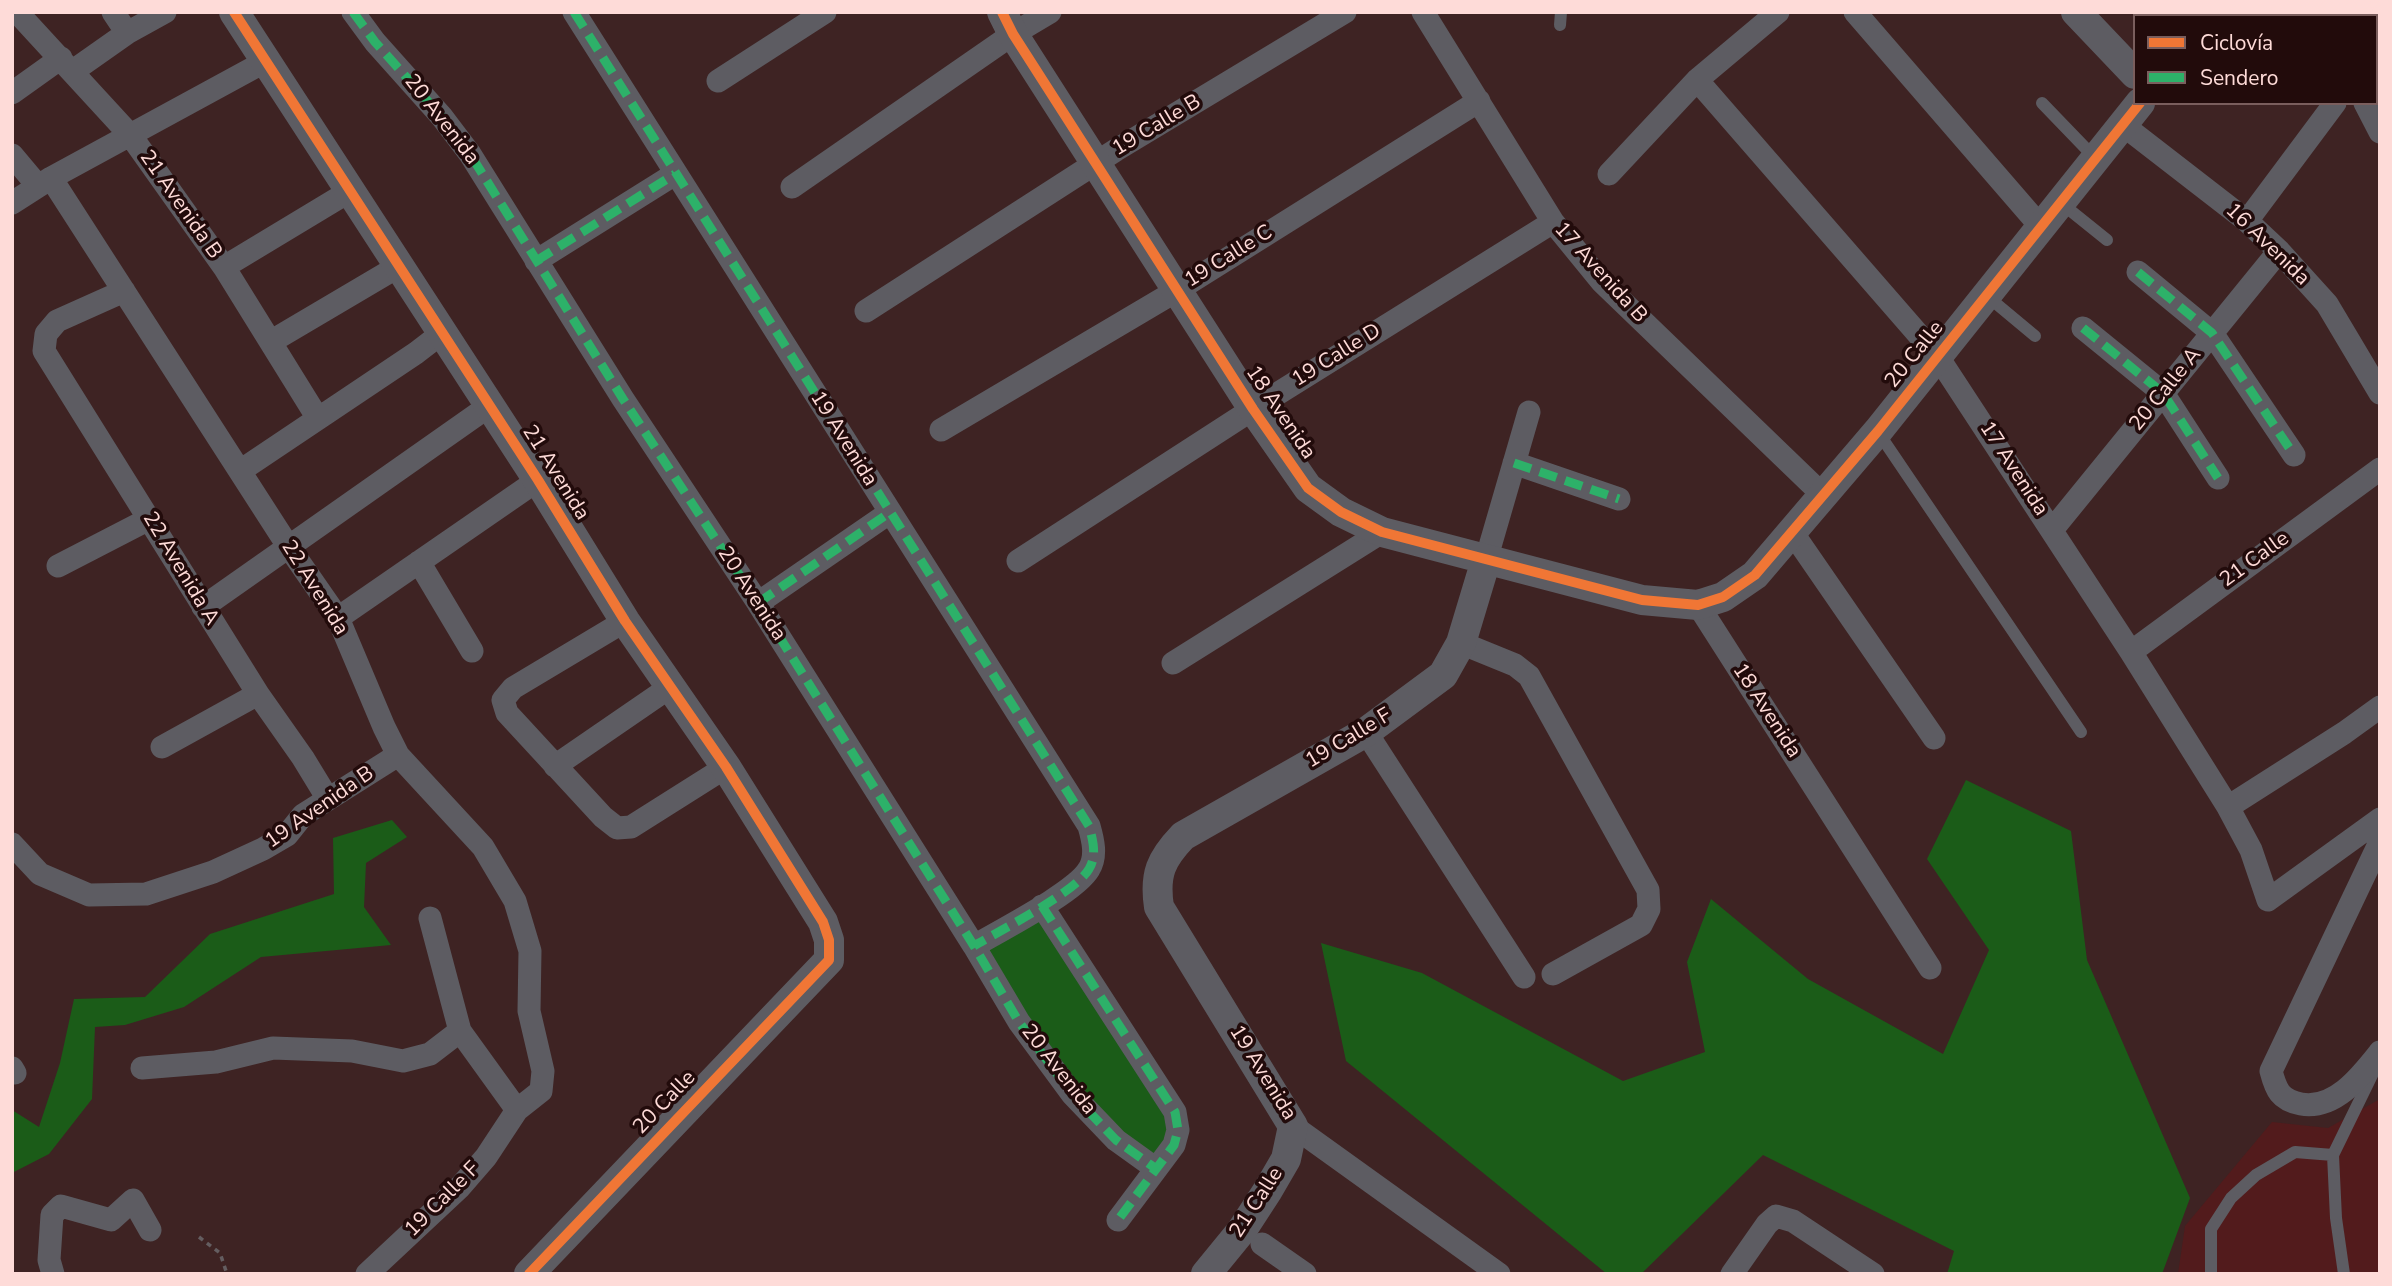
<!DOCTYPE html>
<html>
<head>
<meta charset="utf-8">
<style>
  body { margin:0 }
  #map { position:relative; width:2392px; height:1286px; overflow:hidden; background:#3e2323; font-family:"Nunito Sans",sans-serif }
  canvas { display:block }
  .frame { position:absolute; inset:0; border:14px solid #fedbd8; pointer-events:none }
  .legend { position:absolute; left:2133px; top:14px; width:245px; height:91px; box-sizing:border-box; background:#220b0b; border:2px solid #7a5e5d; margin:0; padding:9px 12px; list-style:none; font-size:21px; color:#fedbd8 }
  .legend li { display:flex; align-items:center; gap:14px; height:35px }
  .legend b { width:35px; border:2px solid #7a5e5d }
</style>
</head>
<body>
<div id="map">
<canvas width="2392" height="1286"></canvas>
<div class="frame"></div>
<ul class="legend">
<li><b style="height:9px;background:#f07635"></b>Ciclovía</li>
<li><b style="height:9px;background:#2db169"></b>Sendero</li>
</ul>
</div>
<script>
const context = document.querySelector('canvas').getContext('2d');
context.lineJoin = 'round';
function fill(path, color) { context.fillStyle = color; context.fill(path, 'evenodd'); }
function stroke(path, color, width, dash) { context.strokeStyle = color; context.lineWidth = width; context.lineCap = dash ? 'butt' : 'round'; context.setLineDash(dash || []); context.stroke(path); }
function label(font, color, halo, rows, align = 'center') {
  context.font = font + ' "Nunito Sans",sans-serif'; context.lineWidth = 7; context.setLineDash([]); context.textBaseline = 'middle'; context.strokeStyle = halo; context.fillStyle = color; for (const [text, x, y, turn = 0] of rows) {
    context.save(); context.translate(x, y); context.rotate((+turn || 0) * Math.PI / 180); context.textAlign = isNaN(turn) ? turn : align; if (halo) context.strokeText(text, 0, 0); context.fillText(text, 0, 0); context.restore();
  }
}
fill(new Path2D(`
  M2380 1099V1274H2178L2185 1226 2272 1122 2328 1128Z`), '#521b1c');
fill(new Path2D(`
  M1966 780 2071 831 2087 960 2190 1198 2162 1274H1947L1954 1251 1763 1155 1641 1274H1607L1346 1061 1321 943 1422 973 1623 1081 1705 1052 1687 962 1711 899 1808 979 1943 1054 1989 950 1927 859Z
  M392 820 407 837 366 863 364 907 391 945 261 957 184 1007 125 1025 95 1027 92 1099 49 1154 12 1173V1110L39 1127 60 1063 74 999 145 997 210 934 334 894 333 838Z
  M1042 906 1175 1112 1155 1168 1116 1140 974 946Z`), '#1b5c18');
stroke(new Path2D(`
  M199 1237 220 1253 227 1274`), '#645d60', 3.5, [5, 5]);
stroke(new Path2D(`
  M1560 25 1561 12
  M2042 103 2096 159
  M2061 203 2107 240
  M1987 296 2035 336
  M1878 432 2081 732
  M2211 1274V1229L2231 1198 2256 1175 2295 1152 2333 1155
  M2344 1274 2336 1218 2333 1155 2374 1071`), '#5d5c62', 12);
stroke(new Path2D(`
  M17 12 131 136 224 267 317 417
  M113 12 127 33
  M353 12 375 42 442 117 470 154 623 399 758 603 974 946 1019 1022 1072 1094 1116 1140 1155 1168
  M574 12 1089 826C1093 840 1097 856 1089 869 1076 892 999 931 974 946
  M1423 12 1553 222 1602 282 1824 496
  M1855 12 2041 227
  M2376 49 2380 44
  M73 71 127 33 165 12
  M1697 80 1938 357 2131 652 2228 807 2251 850 2268 900 2380 819
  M718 81 825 12
  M12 93 61 58
  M2365 103 2380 132
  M2123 125 2247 221 2279 251 2327 304 2380 393
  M12 155 38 186
  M1609 174 1697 80 1778 12
  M51 178 288 546 338 618 384 727 398 755 483 847 515 901 530 951 529 1011 543 1071 541 1091 517 1110 486 1157 460 1187 367 1274
  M792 187 1013 34 1050 12
  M12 203 51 178 266 61
  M2247 221 2335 103
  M536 261 675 174
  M224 267 350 191
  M2138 272 2212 333 2294 455
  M124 291 57 321 46 334 44 351 258 694 303 758 328 799
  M866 311 1116 150 1345 12
  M2083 328 2163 393 2218 478
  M272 341 399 266
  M941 430 1176 291 1479 101
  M1514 463 1619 499
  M240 471 416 353 442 333
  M2052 530 2279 251
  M1792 532 1934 738
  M1486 560 1529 412
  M1018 561 1253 409 1553 222
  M419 562 472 651
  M58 566 149 519
  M758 603 889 513
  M1698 605 1930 968
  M203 607 489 406
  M338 618 538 480
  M625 621 513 688 503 700 507 713 603 817 617 828 631 827 726 767
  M1461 643 1515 665 1529 676 1648 890 1649 909 1641 925 1553 974
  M2131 652 2380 469
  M1173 663 1382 532
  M1366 732 1524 977
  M162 747 258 694
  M555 766 670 687
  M2228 807 2344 733 2380 707
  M2380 842 2271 1071C2276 1090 2280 1100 2301 1104 2335 1110 2361 1076 2380 1052
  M12 844 40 874 89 895 146 894 213 872 263 849 287 835 303 815 398 755
  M1042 906 1175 1112 1178 1130 1174 1145 1118 1220
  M430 918 460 1031 517 1110
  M12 1068 15 1073
  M142 1068 216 1062 273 1048 352 1051 403 1061 430 1054 460 1031
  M1293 1126 1499 1274
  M1262 1244 1305 1274
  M53 1274 49 1260 52 1215 61 1206 111 1220 133 1200 150 1230
  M1732 1274 1767 1224 1776 1216 1793 1221 1873 1274`), '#5d5c62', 23);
stroke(new Path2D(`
  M234 12 538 480 625 621 726 767 823 922 829 940V960L529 1274
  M1002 12 1013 34 1253 409 1308 488 1341 512 1382 532 1642 600 1698 605 1723 597 1755 575 1878 431 2140 103
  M2076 12 2135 74
  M2210 16 2213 12
  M1206 1274 1242 1230 1268 1190 1286 1159 1293 1126 1159 907C1154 874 1161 859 1183 836L1366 732 1443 675 1461 643 1486 560`), '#5d5c62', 30);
stroke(new Path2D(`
  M353 12 375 42 442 117 470 154 623 399 758 603 974 946 1019 1022 1072 1094 1116 1140 1155 1168
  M574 12 1089 826C1093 840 1097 856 1089 869 1076 892 999 931 974 946
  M536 261 675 174
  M2138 272 2212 333 2294 455
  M2083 328 2163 393 2218 478
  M1514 463 1619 499
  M758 603 889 513
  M1042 906 1175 1112 1178 1130 1174 1145 1118 1220`), '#2db169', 9, [18, 9]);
stroke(new Path2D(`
  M234 12 538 480 625 621 726 767 823 922 829 940V960L529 1274
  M1002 12 1013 34 1253 409 1308 488 1341 512 1382 532 1642 600 1698 605 1723 597 1755 575 1878 431 2140 103`), '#f07635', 10);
label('21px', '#fedbd8', '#220b0b', [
  ["20 Avenida",441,120,52],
  ["19 Calle B",1157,126,-31],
  ["21 Avenida B",180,205,55],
  ["16 Avenida",2267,245,44],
  ["19 Calle C",1229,257,-32],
  ["17 Avenida B",1600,273,48],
  ["20 Calle",1915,355,-51],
  ["19 Calle D",1337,356,-32],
  ["20 Calle A",2166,390,-51],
  ["18 Avenida",1280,413,56],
  ["19 Avenida",843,439,58],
  ["17 Avenida",2013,469,57],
  ["21 Avenida",555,473,58],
  ["21 Calle",2255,560,-36],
  ["22 Avenida A",180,569,59],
  ["22 Avenida",314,588,58],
  ["20 Avenida",751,594,57],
  ["18 Avenida",1766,711,57],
  ["19 Calle F",1349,739,-31],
  ["19 Avenida B",320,808,-35],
  ["20 Avenida",1058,1070,52],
  ["19 Avenida",1262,1073,58],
  ["20 Calle",665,1103,-46],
  ["19 Calle F",443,1200,-45],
  ["21 Calle",1257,1203,-57]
]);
</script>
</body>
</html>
